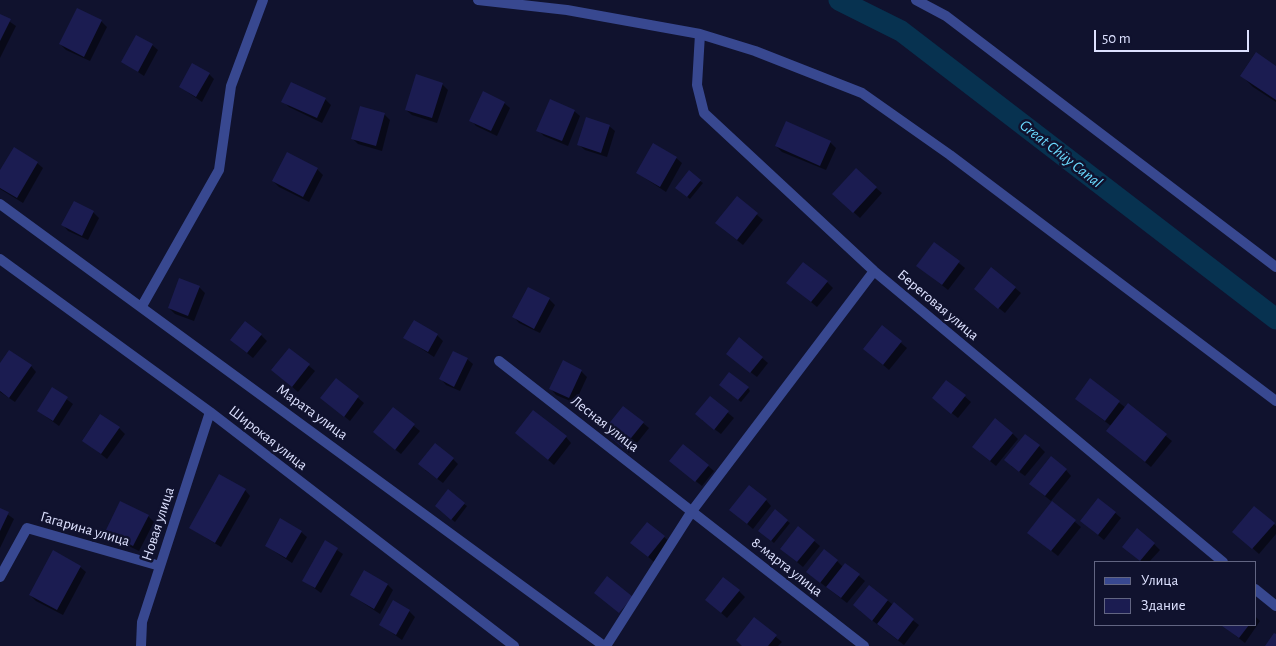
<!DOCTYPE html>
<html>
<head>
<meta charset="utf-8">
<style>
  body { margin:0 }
  #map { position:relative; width:1276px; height:646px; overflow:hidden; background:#10122e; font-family:"Alegreya Sans",sans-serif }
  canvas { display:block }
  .legend { position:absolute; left:1094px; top:561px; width:162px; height:65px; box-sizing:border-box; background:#10122e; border:1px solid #626582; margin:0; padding:6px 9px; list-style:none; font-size:15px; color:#dde1ff }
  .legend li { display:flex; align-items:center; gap:10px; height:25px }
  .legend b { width:25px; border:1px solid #626582 }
  .scale { position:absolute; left:1094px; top:30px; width:155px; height:22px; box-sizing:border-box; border:2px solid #dde1ff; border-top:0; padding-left:6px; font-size:15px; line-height:18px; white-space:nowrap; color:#dde1ff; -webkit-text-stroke:4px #10122e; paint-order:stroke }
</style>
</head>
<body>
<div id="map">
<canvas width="1276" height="646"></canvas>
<ul class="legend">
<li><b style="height:6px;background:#384890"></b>Улица</li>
<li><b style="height:14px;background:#1b1c51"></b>Здание</li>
</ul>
<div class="scale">50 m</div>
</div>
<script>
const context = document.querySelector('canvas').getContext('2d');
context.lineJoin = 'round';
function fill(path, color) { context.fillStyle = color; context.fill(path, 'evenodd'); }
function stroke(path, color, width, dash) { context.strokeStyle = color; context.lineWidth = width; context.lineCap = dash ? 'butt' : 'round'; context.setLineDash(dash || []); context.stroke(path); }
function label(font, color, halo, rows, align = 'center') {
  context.font = font + ' "Alegreya Sans",sans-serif'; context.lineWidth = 5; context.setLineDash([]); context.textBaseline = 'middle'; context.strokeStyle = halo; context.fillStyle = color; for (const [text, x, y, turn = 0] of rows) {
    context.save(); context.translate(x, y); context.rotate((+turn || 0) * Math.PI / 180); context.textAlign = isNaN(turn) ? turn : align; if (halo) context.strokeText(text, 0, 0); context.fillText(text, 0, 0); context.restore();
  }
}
fill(new Path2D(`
  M0 15 16 26 0 58Z
  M101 21 107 27 90 61 66 50 60 44Z
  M152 45 158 50 144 76 123 62Z
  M1276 67V102L1253 87 1242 76Z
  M209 74 214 79 202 102 180 87Z
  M442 84 448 90 437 123 412 115 406 110Z
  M325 99 331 105 322 123 289 107 283 101Z
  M504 103 510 108 497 136 476 126 471 120Z
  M574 111 580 116 568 146 544 136 538 130Z
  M384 114 390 120 382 151 358 144 353 139Z
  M609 126 615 131 607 157 585 150 579 145Z
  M830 142 836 148 826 170 782 152 776 146Z
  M288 154 317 169 323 175 309 202 279 187 273 181Z
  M676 158 682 163 666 192 637 173Z
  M37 163 43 168 23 203 0 189V173Z
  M700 181 703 183 690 199 680 191Z
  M876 188 882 193 860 218 840 200Z
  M737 198 763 220 743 245 723 229Z
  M93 212 99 218 88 240 68 231 63 225Z
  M935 244 965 268 948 290 924 271Z
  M827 282 833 288 817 307 794 288Z
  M199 287 205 293 194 321 175 314 169 308Z
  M1015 288 1021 293 1005 313 981 294Z
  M549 299 555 305 540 333 519 323 514 317Z
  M882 327 907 348 889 370 864 349Z
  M261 335 267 341 253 358 237 345Z
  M437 335 443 341 434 357 405 338Z
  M289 349 315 371 298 392 273 370Z
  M762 358 768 363 757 377 733 359Z
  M467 359 473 364 460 391 446 385 441 379Z
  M0 365 31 366 36 372 15 402 0 392Z
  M581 371 587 377 575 403 556 395 551 389Z
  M336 379 364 403 350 421 328 403Z
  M1090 380 1126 408 1128 405 1172 441 1151 467 1113 436 1111 426 1076 399Z
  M947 381 971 402 958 418 939 403Z
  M723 387 748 388 750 391 741 402Z
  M53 389 73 404 59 426 38 411Z
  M710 398 734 418 721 434 702 420Z
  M393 409 420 431 401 454 380 438Z
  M643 423 649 428 629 453 604 431Z
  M119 428 125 434 107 459 83 440Z
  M516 433 566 437 571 443 554 465Z
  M1012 433 1018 439 996 466 980 453Z
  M1039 446 1045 452 1025 476 1011 466Z
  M453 459 458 464 443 483 425 470Z
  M676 466H708L714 471 702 486Z
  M1066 470 1071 476 1051 501 1036 489Z
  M245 490 250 496 221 547 190 528Z
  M1099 499 1121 518 1104 540 1087 526Z
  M766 500 771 506 753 529 731 510Z
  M1052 503 1081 527 1058 556 1035 538Z
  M464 504 467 506 455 522 439 509Z
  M1255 507 1276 526V534L1259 554 1240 537Z
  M0 509 14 519 0 548Z
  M148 516 154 522 139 551 112 538 106 532Z
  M787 521 790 523 774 543 762 533Z
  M301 532 307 537 292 563 266 546Z
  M664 537 670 542 654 562 632 543Z
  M814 541 820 546 803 567 787 554Z
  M325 542 343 554 321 593 303 580Z
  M1154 544 1160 550 1149 562H1142L1129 552Z
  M837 561 843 567 845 564 865 581 847 603 813 577Z
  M80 567 86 572 63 615 36 601 30 595Z
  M388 585 393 590 380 614 351 595Z
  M869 586 919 625 904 645 860 611Z
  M739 591 745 597 727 618 706 600Z
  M409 611 415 617 402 640 381 625Z
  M1255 616 1260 621 1245 643 1223 626 1255 625Z
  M754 619 782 642 778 646H743Z`), '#0007');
stroke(new Path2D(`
  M839 0 901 31 1276 319`), '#073250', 21);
fill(new Path2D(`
  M77 8 102 20 84 57 59 44Z
  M0 14 11 19 0 41Z
  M136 35 153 44 138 72 121 62Z
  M1256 52 1276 66V100L1240 76Z
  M192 63 210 73 196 97 179 87Z
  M416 74 443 83 432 118 405 110Z
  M291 82 326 98 317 118 281 102Z
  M483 91 505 102 491 131 469 121Z
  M550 99 575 110 562 141 536 131Z
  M360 106 385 113 376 146 351 139Z
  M586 117 610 125 601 153 577 145Z
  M786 121 831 141 820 166 775 146Z
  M653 143 677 157 660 187 636 173Z
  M14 147 38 162 17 198 0 188V170Z
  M287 152 318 168 303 197 272 181Z
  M856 168 877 187 853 213 832 194Z
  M689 170 701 180 687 197 675 188Z
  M737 196 758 213 737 240 715 223Z
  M74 201 94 211 82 236 61 225Z
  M934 242 960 261 942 285 916 266Z
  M803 262 828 281 811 302 786 283Z
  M991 267 1016 287 998 309 974 289Z
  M179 278 200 286 188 316 168 308Z
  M528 287 550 298 534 329 512 317Z
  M414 320 438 334 428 352 403 338Z
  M245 321 262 334 247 353 230 340Z
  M882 325 902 341 883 365 863 349Z
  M739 337 763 357 750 373 726 354Z
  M289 348 310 364 292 387 271 370Z
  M9 350 32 365 9 398 0 391V363Z
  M453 351 468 358 454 387 439 379Z
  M563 360 582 370 569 398 549 389Z
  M729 372 749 387 738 400 719 385Z
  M336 378 359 396 344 417 320 398Z
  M1090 378 1120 401 1105 421 1075 399Z
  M946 380 966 395 951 414 932 398Z
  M52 387 68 397 53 421 37 411Z
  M710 396 729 411 714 430 695 414Z
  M1128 403 1167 434 1145 462 1106 431Z
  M623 406 644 422 623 448 603 431Z
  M393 407 415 424 395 450 373 432Z
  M533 410 567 436 548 460 515 433Z
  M100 414 120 427 101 454 82 441Z
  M995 418 1013 433 990 461 972 447Z
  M1025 434 1040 445 1019 472 1004 460Z
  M435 443 454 458 437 479 418 464Z
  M683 444 709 465 695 482 669 461Z
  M1051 456 1067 469 1045 496 1029 484Z
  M219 474 246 489 215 543 189 528Z
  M749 485 767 499 747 524 729 510Z
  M448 489 465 503 451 520 435 506Z
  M1098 498 1116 512 1098 535 1080 521Z
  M120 501 149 515 133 546 105 532Z
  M1052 501 1076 520 1051 551 1027 533Z
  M1254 506 1275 523 1252 549 1232 532Z
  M0 508 9 512 0 531Z
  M775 509 788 520 771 541 758 531Z
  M280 518 302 531 286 558 265 546Z
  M647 522 665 536 648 557 630 543Z
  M798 526 815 540 797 562 780 549Z
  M1137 528 1155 543 1140 561 1122 547Z
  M325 540 338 548 315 588 302 581Z
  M824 549 838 560 820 583 806 572Z
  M53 550 81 566 57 610 29 595Z
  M845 563 860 574 841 598 826 587Z
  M364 570 388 584 374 609 350 595Z
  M607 576 633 597 619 613 594 593Z
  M723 577 740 590 721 613 705 600Z
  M869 585 888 600 872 621 853 605Z
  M393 600 410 610 396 635 379 625Z
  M894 602 914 619 898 640 877 624Z
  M754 617 777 635 768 646H742L736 640Z
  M1223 625H1249L1239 638 1222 626Z
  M1274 633 1276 634V646H1265Z`), '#1b1c51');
stroke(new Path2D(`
  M478 0 567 10 700 34 755 51 862 93 950 155 1276 401
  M916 0 946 16 1276 267
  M700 34 697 85 704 113 874 271 1223 562
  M0 204 604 646
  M0 259 210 412 514 646
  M142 306 219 170 231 86 263 0
  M499 361 864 646
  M0 577 27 528 160 566
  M1255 589 1276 606
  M141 646 142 622 210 412
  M606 646 692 511 874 271`), '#384890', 10);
label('15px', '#dde1ff', '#10122e', [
  ["Береговая улица",938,305,40],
  ["Марата улица",312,412,36],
  ["Лесная улица",605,424,38],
  ["Широкая улица",268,438,38],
  ["Новая улица",158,524,-72],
  ["Гагарина улица",85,529,16],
  ["8-марта улица",787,567,38]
]);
label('italic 16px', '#6bdbff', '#10122e', [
  ["Great Chüy Canal",1061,154,38]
]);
</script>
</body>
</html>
